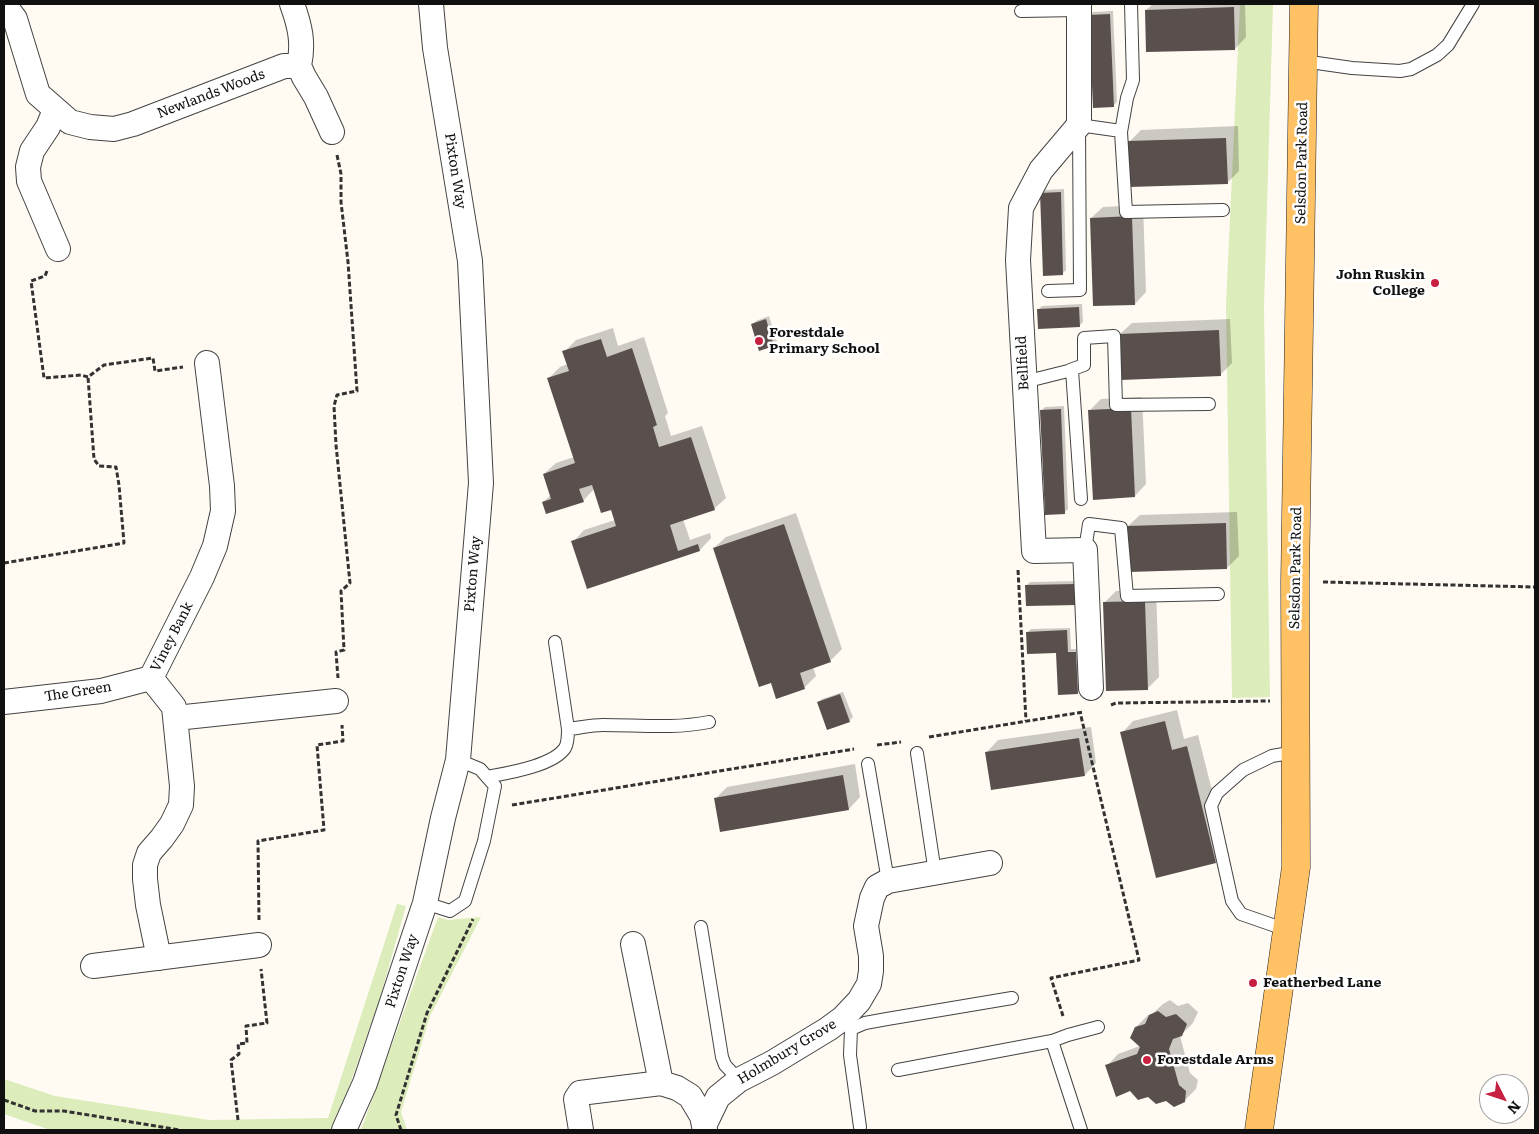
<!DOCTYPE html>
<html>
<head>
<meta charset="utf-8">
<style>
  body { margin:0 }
  #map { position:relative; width:1539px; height:1134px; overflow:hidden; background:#fffbf3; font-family:Literata,serif }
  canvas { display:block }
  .frame { position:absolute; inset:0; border:5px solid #101010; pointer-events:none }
  .north { position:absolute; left:1479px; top:1074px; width:50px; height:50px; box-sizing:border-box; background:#fff; border:1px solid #9f9f9f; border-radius:50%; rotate:131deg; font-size:14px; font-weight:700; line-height:20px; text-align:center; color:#101010 }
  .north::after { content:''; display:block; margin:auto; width:18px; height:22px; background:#c82041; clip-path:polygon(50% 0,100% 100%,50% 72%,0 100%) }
</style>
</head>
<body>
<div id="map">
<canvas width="1539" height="1134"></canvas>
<div class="frame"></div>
<div class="north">N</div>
</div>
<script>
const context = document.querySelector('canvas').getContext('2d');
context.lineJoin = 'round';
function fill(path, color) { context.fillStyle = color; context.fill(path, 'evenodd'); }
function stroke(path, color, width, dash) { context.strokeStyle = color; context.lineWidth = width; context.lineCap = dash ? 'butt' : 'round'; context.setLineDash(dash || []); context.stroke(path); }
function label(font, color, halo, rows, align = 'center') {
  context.font = font + ' Literata,serif'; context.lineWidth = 5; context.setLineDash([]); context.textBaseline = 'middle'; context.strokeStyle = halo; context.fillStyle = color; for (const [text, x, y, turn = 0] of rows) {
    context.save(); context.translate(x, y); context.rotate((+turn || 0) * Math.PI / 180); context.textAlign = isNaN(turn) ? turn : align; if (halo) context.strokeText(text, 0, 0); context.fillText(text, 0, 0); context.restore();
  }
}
fill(new Path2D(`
  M1240 4H1273L1264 307 1270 697 1232 698 1226 304Z
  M397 904 406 906 380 998 334 1130H50L4 1114V1079L55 1096 209 1120 328 1118Z
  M438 917 448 920 481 917 430 1016 401 1112 407 1130H361Z`), '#dcecba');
fill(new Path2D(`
  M1153 4H1245L1246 37 1235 49 1146 10Z
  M1113 11 1117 102 1114 105 1090 15 1093 12Z
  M1238 126 1239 171 1227 183 1129 142 1141 130Z
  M1064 189 1066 270 1062 274 1041 193 1045 190Z
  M1143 205 1146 292 1135 304 1091 218 1103 207Z
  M1082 304 1083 322 1079 326 1039 309 1042 306Z
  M769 316 777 342 774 345 753 324 756 321Z
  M1230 319 1232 363 1220 375 1120 334 1132 323Z
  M613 328 618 346 644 337 668 413 665 416 671 436 702 426 726 498 714 509 683 519 690 540 710 533 711 538 700 550 587 587 573 542 584 530 615 520 611 508 594 489 583 501 543 502 551 495 544 474 556 463 574 457 548 379 560 367 568 364 564 352 576 340Z
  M1142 397 1146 484 1135 496 1090 410 1101 399Z
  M1064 406 1068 509 1064 513 1042 410 1045 407Z
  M1237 512 1239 556 1227 568 1128 526 1140 515Z
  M796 513 842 649 830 661 813 667 816 676 804 688 772 682 714 548 726 537Z
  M1080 581 1077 604 1026 586 1030 582Z
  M1156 589 1159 677 1147 689 1104 603 1116 591Z
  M1070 628 1071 649H1079L1081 689 1077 693 1057 651 1027 633 1031 629Z
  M843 692 853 717 849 721 818 703 822 699Z
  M1177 710 1184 739 1198 735 1227 850 1215 862 1122 733 1133 721Z
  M1091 727 1096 763 1085 775 987 752 998 740Z
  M855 764 860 797 849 809 716 798 727 787Z
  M1170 1000 1178 1006 1188 1003 1198 1012 1193 1023 1180 1036 1190 1073 1198 1080 1196 1089 1184 1101 1166 1099 1107 1066 1118 1054 1140 1046 1136 1027 1148 1015 1152 1014 1163 1004Z`), '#0003');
fill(new Path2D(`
  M1234 7 1235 50 1146 52 1145 10Z
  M1110 14 1114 107 1093 108 1089 15Z
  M1226 138 1228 184 1129 187 1128 141Z
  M1061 192 1063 275 1043 276 1040 193Z
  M1132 216 1135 305 1093 306 1090 218Z
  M1079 307 1080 327 1038 329 1037 309Z
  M766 319 774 346 759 351 751 324Z
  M1219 330 1221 376 1121 380 1119 334Z
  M601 339 607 357 632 348 657 425 653 427 659 447 691 437 715 510 670 525 678 551 698 544 700 551 587 589 571 541 616 526 611 510 601 513 592 485 579 489 584 502 546 514 542 502 551 499 543 474 575 463 547 378 569 371 562 351Z
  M1131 408 1135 497 1093 500 1088 410Z
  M1061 409 1065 514 1045 515 1040 410Z
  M1226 523 1227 569 1128 572 1127 526Z
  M784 524 831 662 800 673 805 689 776 699 771 683 759 687 713 548Z
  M1077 584 1078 605 1026 606 1025 585Z
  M1145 601 1148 690 1106 691 1103 602Z
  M1067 630 1068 652H1076L1078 694 1058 695 1056 653 1027 654 1026 632Z
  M840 694 850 722 827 730 817 702Z
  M1165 721 1172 750 1187 746 1216 863 1156 878 1120 732Z
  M1079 738 1085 776 991 790 985 752Z
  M843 775 849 810 720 832 714 798Z
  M1158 1011 1166 1017 1176 1014 1187 1024 1182 1036 1173 1039 1169 1049 1179 1085 1186 1091 1185 1102 1174 1107 1166 1101 1156 1104 1148 1097 1138 1100 1130 1091 1116 1097 1105 1065 1137 1054 1140 1047 1130 1038 1135 1027 1145 1024 1149 1015Z`), '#594f4c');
const service = new Path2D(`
  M1131 4 1133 80 1127 98 1121 132 1126 212 1223 210
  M1021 11 1079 10
  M1303 61 1352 68 1400 71 1411 69 1437 55 1448 45 1473 4
  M1048 291 1080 290 1079 125 1121 131
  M1070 370 1084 365V338L1114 336 1116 405 1209 404
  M1024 382 1072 370 1081 499
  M1085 550 1089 524 1121 528 1127 596 1218 594
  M568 729C579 728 591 725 603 725 639 725 673 729 709 722
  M917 753 935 873
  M868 764 888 881
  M487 777C507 773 553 766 565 748 568 743 568 736 568 729L555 642
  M425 903 450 911 465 901 484 841 495 786 480 769 458 760
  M701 927 722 1057 725 1065 739 1080
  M1287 930 1241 914 1232 901 1211 806 1217 793 1243 770 1272 756 1295 752
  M846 1022 851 1029 850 1055 860 1127
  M851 1029 865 1023 887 1019 1012 998
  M1052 1041 1068 1035 1098 1027
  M898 1070 1052 1041 1081 1130`);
const minor = new Path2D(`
  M4 4 15 19 38 94 70 122 90 127 114 129 133 124 284 66H299L304 77 316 97 332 132
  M292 4C300 26 304 43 299 66
  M1079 4V125L1041 170 1021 208 1018 260 1034 551 1085 550 1091 688
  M55 110 48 127 32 151 28 167 29 181 58 249
  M4 702 101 691 151 678
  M176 718 336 701
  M633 944 661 1083
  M159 958 148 905 145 879V865L149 853 162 838 172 824 181 805 182 786 174 707 151 678 202 577 215 546 223 511 222 486 207 363
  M93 966 259 945
  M344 1130 365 1083 425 903 443 818 458 760 481 483 470 261 435 48 431 4
  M581 1130 576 1099 580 1093 661 1083 677 1088 690 1096 702 1116 704 1126
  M705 1130 704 1126 718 1097 739 1080 772 1063 828 1029 843 1018 859 1001 869 984 871 971V956L866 926 872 898 877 887 888 881 990 863`);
const primary = new Path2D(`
  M1259 1130 1296 867 1295 582 1304 4`);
stroke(service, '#434343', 14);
stroke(minor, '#434343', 26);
stroke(primary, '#212121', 29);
stroke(new Path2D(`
  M337 155 341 174V202L348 262 357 391 337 395 334 406 336 445 350 583 341 591 344 650 336 652 338 678
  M47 271 45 276 31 281 44 378 81 375 88 377 104 365 153 358 155 371 183 367
  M4 563 124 543 119 485 116 467 99 466 94 459 88 377
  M1018 570 1026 721
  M1323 582 1535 587
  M1111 705 1116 703 1270 701
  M929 737 1083 712
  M877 745 901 742
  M512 805 854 749
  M259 920 258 841 324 830 317 745 343 741 342 725
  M1063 1016 1051 978 1139 960 1080 712
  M4 1100 35 1111H64L180 1130
  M238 1120 231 1060 239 1054 238 1044 247 1043 246 1026 267 1023 261 969
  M401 1130 396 1115 427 1013 473 919`), '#323232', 3, [5, 2.5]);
stroke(service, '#fff', 12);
stroke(minor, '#fff', 24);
stroke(primary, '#fec164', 28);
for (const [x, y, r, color] of [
  [1435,283,5,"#c82041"],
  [759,341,5,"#c82041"],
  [1253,983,5,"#c82041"],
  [1147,1060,5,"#c82041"]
]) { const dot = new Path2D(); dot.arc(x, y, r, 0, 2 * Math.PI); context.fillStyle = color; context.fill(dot); stroke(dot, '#fff', 2); }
label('14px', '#101010', '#fff', [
  ["Newlands Woods",211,94,-21],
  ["Selsdon Park Road",1302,163,-89],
  ["Pixton Way",455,171,81],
  ["Bellfield",1023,363,-93],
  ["Selsdon Park Road",1296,568,-89],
  ["Pixton Way",473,574,-85],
  ["Viney Bank",172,637,-63],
  ["The Green",78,692,-9],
  ["Pixton Way",402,971,-72],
  ["Holmbury Grove",787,1052,-31]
]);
label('bold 14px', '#101010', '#fff', [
  ["John Ruskin",1425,275,"right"],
  ["College",1425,291,"right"],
  ["Forestdale",769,333],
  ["Primary School",769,349],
  ["Featherbed Lane",1263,983],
  ["Forestdale Arms",1157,1060]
], 'left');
</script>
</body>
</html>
